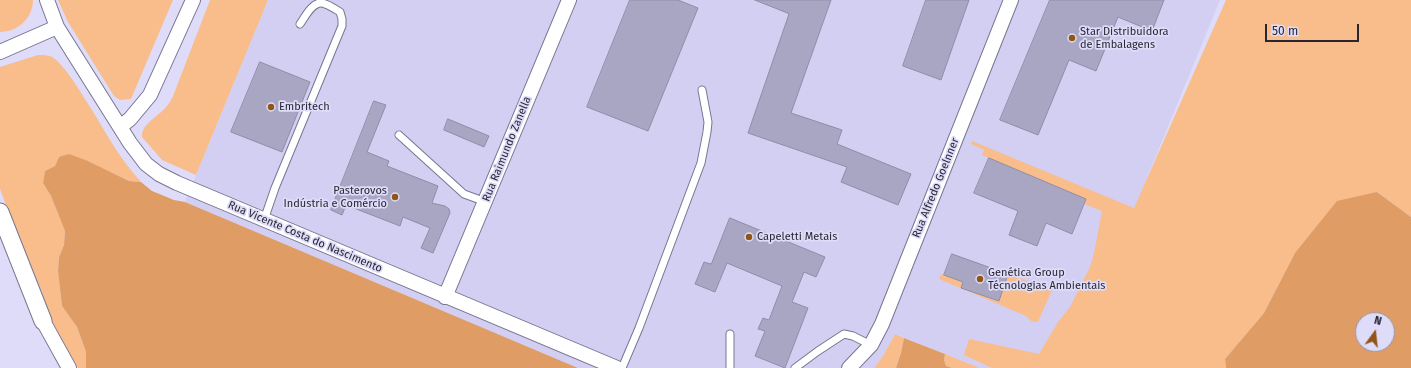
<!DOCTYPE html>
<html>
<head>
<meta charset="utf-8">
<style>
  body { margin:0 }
  #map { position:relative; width:1411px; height:368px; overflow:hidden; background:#dedcf9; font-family:"Fira Sans",sans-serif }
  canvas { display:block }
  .north { position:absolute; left:1355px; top:312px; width:40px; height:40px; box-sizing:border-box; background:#dedcf9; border:1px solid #9593a9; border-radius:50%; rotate:15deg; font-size:11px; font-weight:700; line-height:16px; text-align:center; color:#272631 }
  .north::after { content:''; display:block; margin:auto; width:14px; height:18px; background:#915516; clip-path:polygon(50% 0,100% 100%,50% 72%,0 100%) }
  .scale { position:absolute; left:1265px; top:24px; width:94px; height:18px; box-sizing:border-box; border:2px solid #272631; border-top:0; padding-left:5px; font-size:12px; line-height:14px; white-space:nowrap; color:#272631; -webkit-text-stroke:3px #dedcf9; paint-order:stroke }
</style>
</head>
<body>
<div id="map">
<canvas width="1411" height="368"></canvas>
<div class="north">N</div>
<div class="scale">50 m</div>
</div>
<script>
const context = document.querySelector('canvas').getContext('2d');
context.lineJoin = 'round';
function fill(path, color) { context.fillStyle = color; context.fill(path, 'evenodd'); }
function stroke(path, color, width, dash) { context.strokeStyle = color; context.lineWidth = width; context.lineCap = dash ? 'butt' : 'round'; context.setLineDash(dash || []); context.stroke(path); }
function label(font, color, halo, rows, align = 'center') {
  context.font = font + ' "Fira Sans",sans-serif'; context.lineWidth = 3.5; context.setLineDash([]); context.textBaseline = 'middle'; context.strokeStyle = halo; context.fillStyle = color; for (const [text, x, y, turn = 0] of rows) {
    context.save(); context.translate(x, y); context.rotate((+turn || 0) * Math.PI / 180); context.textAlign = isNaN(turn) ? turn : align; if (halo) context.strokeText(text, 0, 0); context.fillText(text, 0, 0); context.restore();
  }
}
fill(new Path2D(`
  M268 0H1220L1069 368H980L895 334 883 356 874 368H578L185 202Z`), '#d2cff3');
fill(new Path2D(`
  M0 0H33C33 18 18 32 0 32Z
  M58 0H173L131 99 120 100 114 96 68 22Z
  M210 0H268L196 175 162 160 142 137C141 124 159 116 166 107 169 104 171 100 173 96Z
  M1226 0H1411V217L1377 192 1295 253 1264 313 1225 359 1226 368H992L964 355 969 339 1039 354 1058 322 1070 307 1090 267 1094 253 1102 211 1084 204 1086 199 982 155 984 150 971 144 972 141 1134 208Z
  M38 55C45 55 51 55 56 60 68 70 83 96 92 110 107 135 121 160 141 182L129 181 88 161 59 157 55 166 45 171 43 183 51 196 65 231 64 245 59 257 58 271 62 306 77 327 86 352V368H78L59 340 49 316 42 292 14 227 0 189V67Z
  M941 274 963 282 962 288 998 301 1008 274 1052 290 1038 322 1031 321 1026 316 939 279Z
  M895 334 904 338 901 353 896 368H874L883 356Z
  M945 354 980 368H952L946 366 944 360Z`), '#f8bd8b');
fill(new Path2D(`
  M69 154 88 161 129 181 141 182 152 191 174 200 185 202 578 368H86V352L77 327 62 306 58 271 59 257 64 245 65 231 51 196 43 183 45 171 55 166 59 157Z
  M1377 192 1411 217V368H1226L1225 359 1264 313 1295 253 1337 201ZM1363 320H1387V344H1363Z
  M904 338 945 354 944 360 946 366 952 368H896L901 353Z`), '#df9d65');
const building = new Path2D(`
  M630 0H678L698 8 648 131 587 107Z
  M755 0H831L791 113 842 130 837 144 911 174 898 205 841 182 847 167 748 133 789 14Z
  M926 0H969L941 80 903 66Z
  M1050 0H1164L1152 31 1118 17 1096 71 1069 60 1038 135 1000 120Z
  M260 62 310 82 282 152 231 132Z
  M374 101 386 105 367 152 389 161 387 166 438 186 432 203 445 206 449 209 450 213 433 253 421 248 430 228 403 217 400 226 346 205 342 215 331 210Z
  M448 119 489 136 484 147 444 130Z
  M989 158 1086 199 1072 234 1046 223 1037 246 1009 235 1018 211 974 193Z
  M730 218 825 257 816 277 804 272 792 302 808 308 785 368 755 356 765 331 758 329 763 318 769 320 782 286 727 263 715 292 695 284 704 262 711 264Z
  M952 254 1008 274 999 301 961 288 963 282 944 275Z`);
fill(building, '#a9a6c3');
stroke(building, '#908da8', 1);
const service = new Path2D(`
  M399 135 464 194 486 202
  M264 220 275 188 342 26V19L340 12C335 9 328 4 322 3 312 2 305 17 300 24
  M730 334V368
  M622 368 639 328 701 163 707 132 708 122 702 90
  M795 368 818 351 844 334 853 336 871 345`);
const minor = new Path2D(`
  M47 0 57 27 130 143 146 164 159 174 177 183 617 368
  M0 52 57 27
  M120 127 130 119 150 95 193 0
  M445 297 569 0
  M43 321 69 368
  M849 368 871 345 882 324 1011 0`);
const tertiary = new Path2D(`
  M0 212 43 321`);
stroke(service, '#787590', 9);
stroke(minor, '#787590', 16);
stroke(tertiary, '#787590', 19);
stroke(service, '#fff', 7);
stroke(minor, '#fff', 14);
stroke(tertiary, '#fff', 17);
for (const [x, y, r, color] of [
  [1072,38,4,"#915516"],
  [271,107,4,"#915516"],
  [395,197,4,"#915516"],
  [749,237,4,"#915516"],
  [980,279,4,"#915516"]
]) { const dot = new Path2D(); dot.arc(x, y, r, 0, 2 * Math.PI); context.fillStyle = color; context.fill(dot); stroke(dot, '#dedcf9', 1.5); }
label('11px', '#272631', '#dedcf9', [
  ["Star Distribuidora",1080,32],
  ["de Embalagens",1080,45],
  ["Embritech",279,107],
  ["Pasterovos",387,191,"right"],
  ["Indústria e Comércio",387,204,"right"],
  ["Capeletti Metais",757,237],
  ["Genética Group",988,273],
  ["Técnologias Ambientais",988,286]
], 'left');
label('11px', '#272631', '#dedcf9', [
  ["Rua Raimundo Zanella",507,149,-68],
  ["Rua Alfredo Goelnner",936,188,-68],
  ["Rua Vicente Costa do Nascimento",305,237,23]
]);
</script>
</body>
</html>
